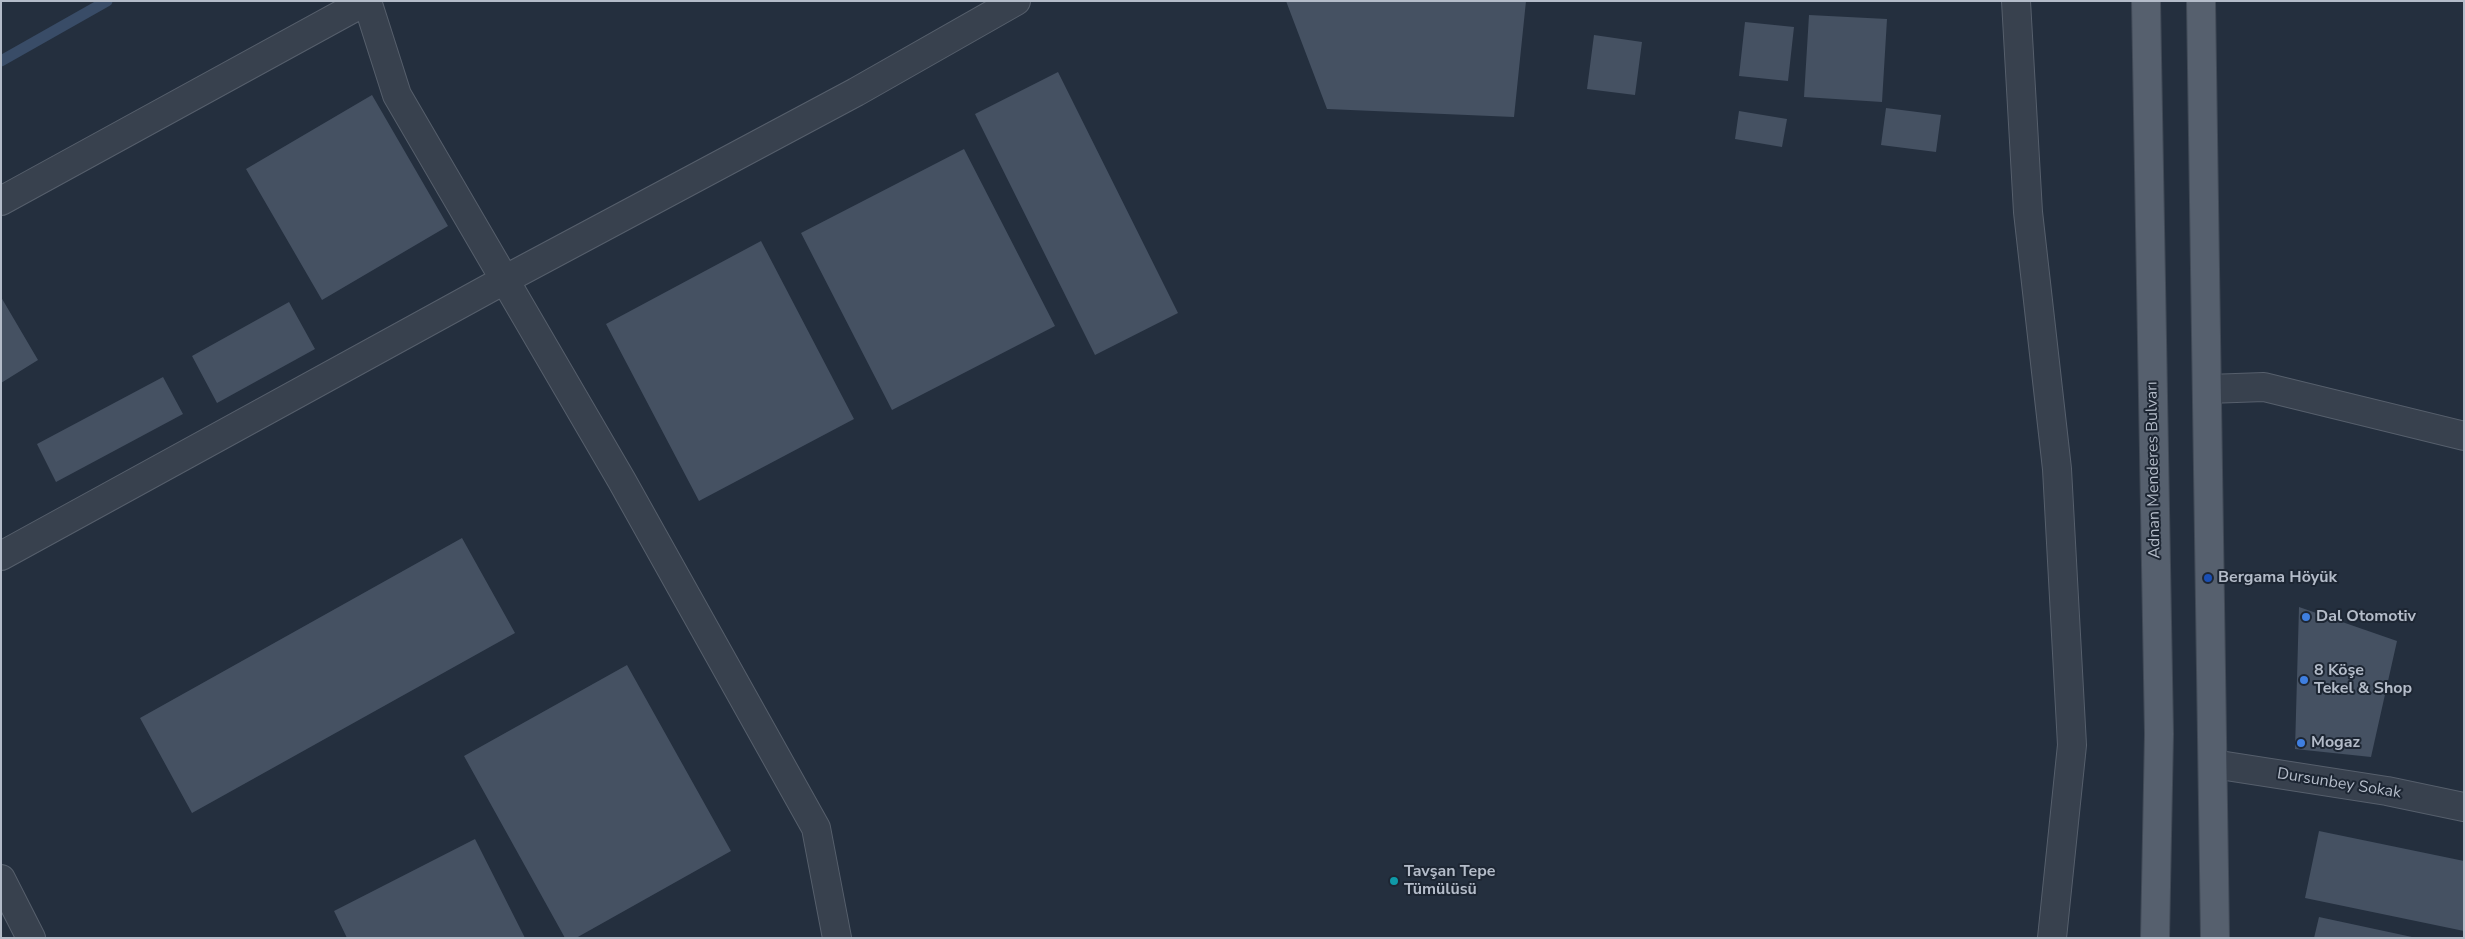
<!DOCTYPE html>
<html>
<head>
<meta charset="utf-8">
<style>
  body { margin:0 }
  #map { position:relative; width:2465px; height:939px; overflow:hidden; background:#242f3e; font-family:"Nunito Sans",sans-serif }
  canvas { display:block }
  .frame { position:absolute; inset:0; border:2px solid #b4bcc9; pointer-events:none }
</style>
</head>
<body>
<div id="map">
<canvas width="2465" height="939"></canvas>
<div class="frame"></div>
</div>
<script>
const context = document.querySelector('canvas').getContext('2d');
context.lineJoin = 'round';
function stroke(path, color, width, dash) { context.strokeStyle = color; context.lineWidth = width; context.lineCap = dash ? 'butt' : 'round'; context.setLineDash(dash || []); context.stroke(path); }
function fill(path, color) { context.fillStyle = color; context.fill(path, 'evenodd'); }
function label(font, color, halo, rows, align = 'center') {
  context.font = font + ' "Nunito Sans",sans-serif'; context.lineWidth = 4; context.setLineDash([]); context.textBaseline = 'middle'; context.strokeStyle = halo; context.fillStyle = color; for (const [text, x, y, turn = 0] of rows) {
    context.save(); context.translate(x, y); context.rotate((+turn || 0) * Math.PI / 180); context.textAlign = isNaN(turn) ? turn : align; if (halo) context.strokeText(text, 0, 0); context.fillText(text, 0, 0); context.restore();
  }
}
stroke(new Path2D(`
  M1 61 107 1`), '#394c67', 11);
fill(new Path2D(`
  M1286 1H1526L1514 117 1327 109Z
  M1809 15 1887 19 1882 102 1804 97Z
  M1745 22 1794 27 1788 81 1739 76Z
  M1594 35 1642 42 1635 95 1587 89Z
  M1058 72 1178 313 1095 355 975 114Z
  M372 95 448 226 322 300 246 169Z
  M1886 108 1941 115 1936 152 1881 145Z
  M1739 111 1787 119 1782 147 1735 139Z
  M964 149 1055 326 892 410 801 233Z
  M761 241 854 419 699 501 606 324Z
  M1 297 38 360 1 383Z
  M289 302 315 349 217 403 192 356Z
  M163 377 183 414 56 482 37 444Z
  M462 538 515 633 192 813 140 718Z
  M2299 607 2397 641 2371 757 2295 749Z
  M627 665 731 851 576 938H565L464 756Z
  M2319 831 2464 861V931L2305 898Z
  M475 839 525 938H347L334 911Z
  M2319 917 2412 937V938H2314Z`), '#455162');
const minor = new Path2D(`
  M367 1 397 95 622 481 816 828 837 938
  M2016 1 2028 212 2057 469 2072 745 2052 938
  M1 201 366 1
  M2208 389 2264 387 2464 436
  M1 556 506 279 856 92 1016 1
  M2213 764 2387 791 2464 807
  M1 879 31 938`);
const major = new Path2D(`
  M2146 1 2159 734 2155 938
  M2201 1 2215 938`);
stroke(minor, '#565f6c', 30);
stroke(major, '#414a57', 30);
stroke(minor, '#38414e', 28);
stroke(major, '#56606e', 28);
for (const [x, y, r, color] of [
  [2208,578,5,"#1a4fb4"],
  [2306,617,5,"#3f7fe0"],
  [2304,680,5,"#3f7fe0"],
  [2301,743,5,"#3f7fe0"],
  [1394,881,5,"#0f9aa8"]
]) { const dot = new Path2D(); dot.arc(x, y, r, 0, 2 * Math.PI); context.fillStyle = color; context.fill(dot); stroke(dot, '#1d2633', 2); }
label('16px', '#b4bcc9', '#1d2633', [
  ["Adnan Menderes Bulvarı",2154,470,-91],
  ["Dursunbey Sokak",2339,784,9]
]);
label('bold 16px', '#b4bcc9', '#1d2633', [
  ["Bergama Höyük",2218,578],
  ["Dal Otomotiv",2316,617],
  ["8 Köşe",2314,671],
  ["Tekel & Shop",2314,689],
  ["Mogaz",2311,743],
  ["Tavşan Tepe",1404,872],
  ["Tümülüsü",1404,890]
], 'left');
</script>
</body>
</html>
